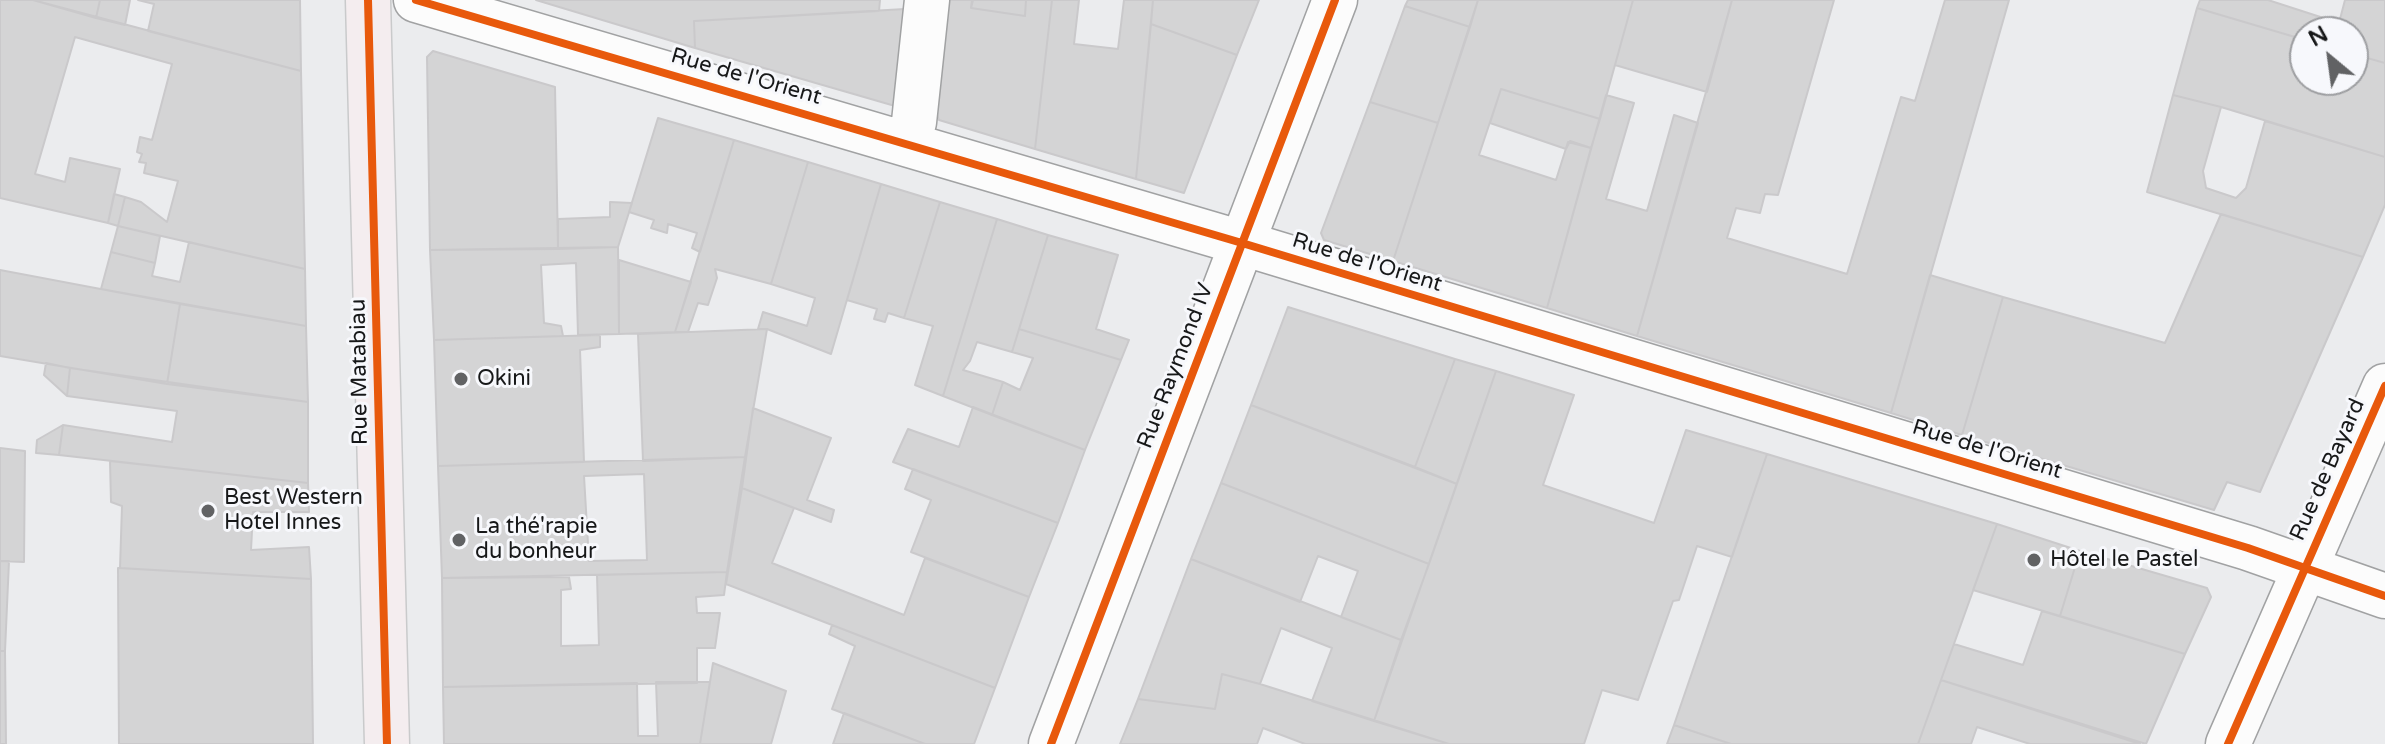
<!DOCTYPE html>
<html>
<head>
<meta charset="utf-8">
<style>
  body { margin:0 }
  #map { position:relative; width:2385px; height:744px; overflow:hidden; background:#ebecee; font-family:"Varela Round",sans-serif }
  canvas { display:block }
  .north { position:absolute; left:2289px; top:16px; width:80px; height:80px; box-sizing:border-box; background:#f7f8fc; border:2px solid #9d9ea1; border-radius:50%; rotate:331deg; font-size:22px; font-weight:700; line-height:32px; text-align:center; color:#171819 }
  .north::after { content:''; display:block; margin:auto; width:28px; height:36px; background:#616264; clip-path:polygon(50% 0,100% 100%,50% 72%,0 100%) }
</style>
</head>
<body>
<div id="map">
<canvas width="2385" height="744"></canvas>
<div class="north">N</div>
</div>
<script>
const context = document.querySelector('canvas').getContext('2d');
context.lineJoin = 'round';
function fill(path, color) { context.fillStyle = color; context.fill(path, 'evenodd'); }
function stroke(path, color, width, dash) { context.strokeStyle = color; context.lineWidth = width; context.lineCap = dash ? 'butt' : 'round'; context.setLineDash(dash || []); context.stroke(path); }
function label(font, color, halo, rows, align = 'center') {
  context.font = font + ' "Varela Round",sans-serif'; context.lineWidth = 6; context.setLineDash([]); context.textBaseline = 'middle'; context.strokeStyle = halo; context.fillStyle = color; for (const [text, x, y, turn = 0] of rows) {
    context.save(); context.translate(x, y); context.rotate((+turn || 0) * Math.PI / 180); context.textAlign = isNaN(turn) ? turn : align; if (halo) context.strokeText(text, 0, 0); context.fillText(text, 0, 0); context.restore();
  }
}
const building = new Path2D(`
  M0 0H33L301 71 305 269 118 226 125 197 141 202 167 222 178 181 144 173 146 163 139 162 142 154 137 152 140 137 152 140 172 64 75 37 35 174 65 182 70 158 120 169 108 223 0 198Z
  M33 0H100L96 18Z
  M100 0H130L125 25 96 18Z
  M138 0H300L301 71 148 31 154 4Z
  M536 0H880L879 11 694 21 695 48Z
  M948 0H972L971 8 1025 16 1026 0H1052L1035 149 939 120 936 112Z
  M973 0H1026L1025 16 971 8Z
  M1052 0H1079L1074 44 1118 49 1124 0H1153L1136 179 1035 149Z
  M1153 0H1259L1237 55 1151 24Z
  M1408 0H1478L1470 27 1405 6Z
  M1478 0H1633L1600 119 1501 89 1479 155 1556 180 1568 142 1591 148 1547 308 1393 261Z
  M1633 0H1732L1707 92 1615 65Z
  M1732 0H1834L1778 195 1765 194 1760 213 1736 208 1727 238 1847 274 1901 97 1915 101 1945 0H2009L1891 413 1637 336Z
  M2200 0H2268L2339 23 2345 0H2385V63L2353 54V32H2305V40L2197 8Z
  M1405 6 1470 27 1438 123 1370 102Z
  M2197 8 2305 40V80H2353V54L2385 63V157L2221 107 2173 95Z
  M905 9 895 106 695 48 694 21Z
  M1151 24 1237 55 1184 193 1136 179Z
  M433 51 555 87 558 249 430 250 427 57Z
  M1501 89 1600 119 1591 148 1570 141 1566 149 1490 123Z
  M1606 95 1634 103 1606 199 1647 211 1674 115 1698 123 1637 336 1547 308Z
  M2173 95 2221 107 2203 171 2206 188 2236 198 2246 188 2265 121 2385 157V205L2363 257 2147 192Z
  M1370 102 1438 123 1393 261 1324 240 1321 233Z
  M658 118 734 140 700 252 692 248 697 233 668 224 667 233 651 228 654 220 629 212Z
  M734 140 808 162 771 284 715 269 717 278 708 305 698 303 688 332H675Z
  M808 162 881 184 831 354 767 329H758L763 312 807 326 815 298 771 284Z
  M881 184 940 202 904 318 888 313 885 322 874 319 877 309 847 300Z
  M114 194 125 197 118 226 108 223Z
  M610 202 632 203 618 247 558 249V219L610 217Z
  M940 202 997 219 943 396 915 385 933 326 904 318Z
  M2221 214 2363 257 2260 492 2227 482 2214 510 1962 435 2003 297 2165 343Z
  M997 219 1048 235 1012 352 977 342 970 361 963 370 1003 382 992 415 943 396Z
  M118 226 160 236 155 263 111 252Z
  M1048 235 1118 255 1096 329 1129 340 1121 360 1019 329Z
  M189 242 305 269 306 326 101 289 111 252 155 263 152 276 180 282Z
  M618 247 619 334 578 335 576 263 541 265 544 323 561 326 563 336 434 340 430 250Z
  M619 260 691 282 675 332 619 334Z
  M0 270 180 304 167 384 0 356Z
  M1930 275 2003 297 1962 435 1891 413Z
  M180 304 306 326 308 402 167 384Z
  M1288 307 1455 359 1415 467 1251 405Z
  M767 329 745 457 643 461 638 334Z
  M1019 329 1121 360 1085 450 992 415 1003 382 1020 390 1033 358 1012 352Z
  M600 335V347L580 350 584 462 438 466 434 340Z
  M1455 359 1496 371 1457 484 1415 467Z
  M46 363 70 368 67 396 44 375Z
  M70 368 308 402V483L59 455 63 425 172 442 177 411 67 396Z
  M1496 371 1574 395 1543 485 1654 523 1686 430 1767 454 1732 557 1697 546 1679 600 1673 601 1638 700 1602 690 1584 744H1449L1374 721Z
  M1251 405 1457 484 1429 564 1221 483Z
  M973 407 1085 450 1058 523 893 462 908 429 959 447Z
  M753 408 831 438 807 500 834 510 831 522 742 488Z
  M63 425 59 455 36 453 37 440Z
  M0 448 25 451 24 562 0 561Z
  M1767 454 1997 524 1918 744H1731L1674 725Z
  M745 457 727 572 442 578 438 466ZM644 474 647 560 589 561 584 476Z
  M110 461 308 483 309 512H253L251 550 309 547 311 579 120 568 122 506 111 502Z
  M913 469 1058 523 1029 597 911 552 931 500 905 489Z
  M1221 483 1429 564 1401 640 1341 617 1358 571 1318 556 1300 602 1191 559Z
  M742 488 794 508 772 563 904 615 925 558 1029 597 995 688 726 584Z
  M1997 524 2080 551 2060 616 1973 590Z
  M2080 551 2207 588 2211 597 2185 654 2060 616Z
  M1191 559 1401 640 1374 721 1312 701 1332 648 1281 628 1260 684 1222 674 1215 709 1138 699Z
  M0 561H9L5 651H0Z
  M118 568 311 579 313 744H119Z
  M727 572 724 595 696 597 697 613H720L715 648H697V683L443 687 442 578 569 577 571 589 561 590V646L599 645 597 575Z
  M2042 611 2185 654 2146 744 1941 680 1954 644 2023 665Z
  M832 625 995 688 974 744H925L832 709 855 646 829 634Z
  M0 651H5L6 744H0Z
  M713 663 786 691 771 744H700Z
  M1222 674 1260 684 1449 744H1305L1263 728 1257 744H1120L1138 699 1215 709Z
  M1941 680 2140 744H2030L1977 727 1971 744H1918Z
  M656 682H710L700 744H444L443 687 637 683 638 736H658Z
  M844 713 925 744H833Z
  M1674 725 1731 744H1667Z`);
fill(building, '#d4d4d5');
stroke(building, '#cac9cb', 2);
const minor = new Path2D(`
  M416 0 1242 243 2248 548 2385 596
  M908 144 914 122 927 0
  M1051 744 1335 0
  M2228 744 2385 386`);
const major = new Path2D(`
  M368 0 387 744`);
stroke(minor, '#a1a2a3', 47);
stroke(major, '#c9cacb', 47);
stroke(minor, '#fcfcfc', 44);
stroke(major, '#f4edef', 44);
stroke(new Path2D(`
  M368 0 387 744
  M416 0 1242 243 2248 548 2385 596
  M1051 744 1335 0
  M2228 744 2385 386`), '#e8590c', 8);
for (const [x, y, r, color] of [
  [461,379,8,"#616264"],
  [208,511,8,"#616264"],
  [459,540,8,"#616264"],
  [2034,560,8,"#616264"]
]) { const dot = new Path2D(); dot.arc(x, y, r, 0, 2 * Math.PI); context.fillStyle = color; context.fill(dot); stroke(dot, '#f7f8fc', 3); }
label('22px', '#171819', '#f7f8fc', [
  ["Rue de l'Orient",746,77,16],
  ["Rue de l'Orient",1367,263,17],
  ["Rue Raymond IV",1176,366,-69],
  ["Rue Matabiau",360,372,-91],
  ["Rue de l'Orient",1987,450,17],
  ["Rue de Bayard",2328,470,-66]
]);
label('22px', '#171819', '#f7f8fc', [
  ["Okini",477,379],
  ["Best Western",224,498],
  ["Hotel Innes",224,523],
  ["La thé'rapie",475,527],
  ["du bonheur",475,552],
  ["Hôtel le Pastel",2050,560]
], 'left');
</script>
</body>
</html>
